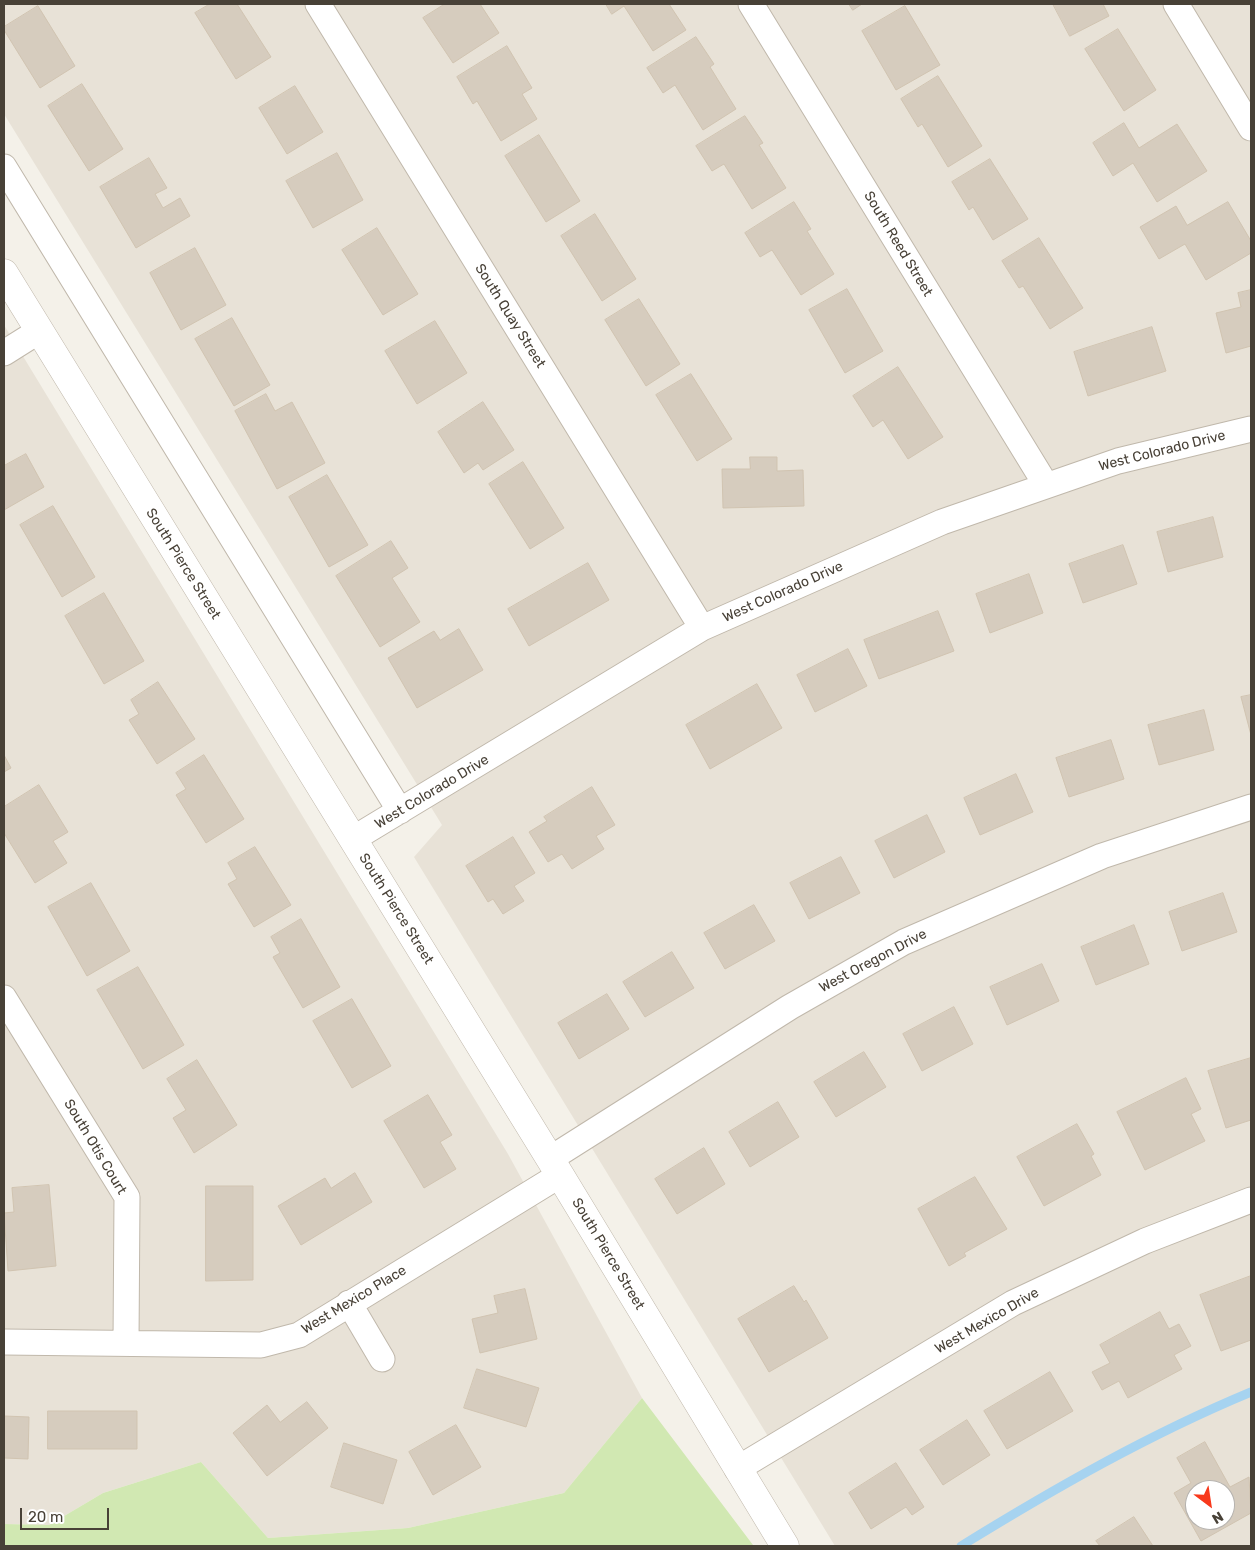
<!DOCTYPE html>
<html>
<head>
<meta charset="utf-8">
<style>
  body { margin:0 }
  #map { position:relative; width:1255px; height:1550px; overflow:hidden; background:#f4f1e9; font-family:Rubik,sans-serif }
  canvas { display:block }
  .frame { position:absolute; inset:0; border:5px solid #484137; pointer-events:none }
  .north { position:absolute; left:1185px; top:1480px; width:50px; height:50px; box-sizing:border-box; background:#fff; border:1px solid #b6b3af; border-radius:50%; rotate:149deg; font-size:14px; font-weight:700; line-height:20px; text-align:center; color:#484137 }
  .north::after { content:''; display:block; margin:auto; width:18px; height:22px; background:#f8391c; clip-path:polygon(50% 0,100% 100%,50% 72%,0 100%) }
  .scale { position:absolute; left:20px; top:1508px; width:89px; height:22px; box-sizing:border-box; border:2px solid #484137; border-top:0; padding-left:6px; font-size:15px; line-height:18px; white-space:nowrap; color:#484137; -webkit-text-stroke:4px #fff; paint-order:stroke }
</style>
</head>
<body>
<div id="map">
<canvas width="1255" height="1550"></canvas>
<div class="frame"></div>
<div class="north">N</div>
<div class="scale">20 m</div>
</div>
<script>
const context = document.querySelector('canvas').getContext('2d');
context.lineJoin = 'round';
function fill(path, color) { context.fillStyle = color; context.fill(path, 'evenodd'); }
function stroke(path, color, width, dash) { context.strokeStyle = color; context.lineWidth = width; context.lineCap = dash ? 'butt' : 'round'; context.setLineDash(dash || []); context.stroke(path); }
function label(font, color, halo, rows, align = 'center') {
  context.font = font + ' Rubik,sans-serif'; context.lineWidth = 5; context.setLineDash([]); context.textBaseline = 'middle'; context.strokeStyle = halo; context.fillStyle = color; for (const [text, x, y, turn = 0] of rows) {
    context.save(); context.translate(x, y); context.rotate((+turn || 0) * Math.PI / 180); context.textAlign = isNaN(turn) ? turn : align; if (halo) context.strokeText(text, 0, 0); context.fillText(text, 0, 0); context.restore();
  }
}
fill(new Path2D(`
  M4 4H1251V1546H835L414 857 442 825 4 114ZM1195 1490H1225V1520H1195Z
  M4 325 508 1154 642 1398 564 1493 408 1528 268 1538 201 1462 103 1493 49 1525 4 1524Z`), '#e8e2d7');
fill(new Path2D(`
  M642 1398 753 1545 4 1546V1524L49 1525 103 1493 201 1462 268 1538 408 1528 564 1493Z`), '#d1e8b2');
stroke(new Path2D(`
  M961 1546C1055 1488 1150 1434 1251 1392`), '#a6d3f0', 9);
const building = new Path2D(`
  M210 4H237L271 57 236 79 195 13Z
  M445 4H480L499 33 453 63 423 18Z
  M606 4H669L686 30 653 51 624 6 612 14Z
  M849 4H862L853 10Z
  M1053 4H1103L1109 16 1070 36Z
  M38 6 75 66 40 88 4 30V27Z
  M905 6 940 65 896 90 862 31Z
  M1118 29 1156 90 1124 111 1085 49Z
  M696 37 714 64 710 67 736 109 703 130 675 85 663 93 647 68Z
  M507 46 532 88 522 94 537 119 501 141 477 101 473 104 457 77Z
  M938 76 982 146 948 167 922 124 918 127 901 99Z
  M82 84 123 149 89 171 48 106Z
  M295 86 323 132 287 154 259 108Z
  M745 116 763 143 759 145 786 188 752 209 724 164 712 171 696 146Z
  M1124 123 1139 148 1177 124 1207 171 1157 202 1133 163 1113 176 1093 143Z
  M539 135 580 201 546 222 505 156Z
  M337 153 363 200 313 228 286 181Z
  M149 158 167 188 155 194 163 208 180 198 190 216 136 248 100 187Z
  M990 159 1028 219 993 240 973 207 969 210 952 182Z
  M794 202 811 229 807 231 834 274 801 295 772 250 760 257 745 233Z
  M1228 202 1251 241V253L1206 280 1185 244 1159 259 1140 227 1176 206 1187 225Z
  M595 214 636 279 602 301 561 236Z
  M377 228 418 294 383 315 342 250Z
  M1039 238 1083 308 1050 329 1023 286 1019 288 1002 261Z
  M195 248 226 305 181 330 150 273Z
  M847 289 883 351 845 373 809 310Z
  M1251 290V346L1226 353 1216 313 1241 307 1238 293Z
  M639 299 680 364 646 386 605 320Z
  M232 318 270 385 234 406 195 339Z
  M435 321 467 373 417 404 385 351Z
  M1152 327 1166 371 1088 396 1074 352Z
  M898 367 943 437 908 459 883 420 873 427 853 396Z
  M691 374 732 439 697 461 656 395Z
  M266 394 275 411 292 402 325 463 277 489 235 411Z
  M483 402 514 450 483 470 478 463 464 473 438 432Z
  M26 454 44 487 4 510V466Z
  M750 457H777V471L803 470 804 506 723 508 722 469H750Z
  M523 462 564 528 530 549 489 484Z
  M327 475 368 545 329 567 289 497Z
  M53 506 95 577 62 597 20 525Z
  M1213 517 1223 557 1168 572 1157 532Z
  M391 541 408 568 392 578 420 622 380 647 336 576Z
  M1123 545 1137 584 1083 603 1069 564Z
  M588 563 609 600 529 646 508 609Z
  M1029 574 1043 613 990 633 976 594Z
  M104 593 144 661 104 684 65 616Z
  M938 611 954 651 879 679 864 640Z
  M459 629 483 670 417 708 388 658 434 631 440 640Z
  M848 649 867 686 815 712 797 675Z
  M158 682 195 739 157 764 129 720 139 714 131 700Z
  M757 684 782 728 710 769 686 725Z
  M1251 695V735L1241 697Z
  M1204 710 1214 750 1159 765 1148 725Z
  M1111 740 1124 779 1069 797 1056 758Z
  M4 755 11 768 4 772Z
  M204 755 244 819 206 843 176 795 186 789 176 773Z
  M1016 774 1033 812 980 835 964 798Z
  M39 785 68 832 53 841 67 863 35 883 4 833V807Z
  M592 787 615 825 596 836 604 849 572 869 562 854 548 862 529 832 547 821 544 817Z
  M927 815 945 852 894 878 875 841Z
  M513 837 535 873 514 886 524 901 503 914 493 899 488 902 466 866Z
  M255 847 291 905 254 927 228 884 237 879 228 863Z
  M841 857 860 893 809 919 790 883Z
  M91 883 130 951 87 976 48 907Z
  M1223 893 1237 932 1182 951 1169 912Z
  M754 905 775 941 725 969 704 933Z
  M301 919 340 987 303 1008 273 957 280 953 271 937Z
  M1134 925 1149 964 1096 985 1081 947Z
  M672 952 694 988 645 1017 623 982Z
  M1042 964 1059 1001 1007 1025 990 987Z
  M138 967 184 1045 143 1069 97 990Z
  M607 994 629 1029 579 1059 558 1023Z
  M352 999 391 1066 352 1088 313 1021Z
  M954 1007 973 1044 922 1071 903 1034Z
  M864 1052 886 1087 836 1117 814 1082Z
  M1251 1058V1120L1226 1128 1208 1071Z
  M197 1060 237 1125 194 1153 173 1118 186 1110 167 1079Z
  M1186 1078 1201 1109 1191 1114 1205 1141 1145 1170 1117 1112Z
  M428 1095 452 1135 440 1142 456 1169 424 1188 384 1121Z
  M778 1102 799 1137 750 1167 729 1132Z
  M1077 1124 1094 1154 1091 1156 1101 1175 1044 1206 1017 1157Z
  M704 1148 725 1184 677 1214 655 1179Z
  M355 1173 372 1202 301 1245 278 1206 325 1178 331 1188Z
  M975 1177 1007 1229 964 1253 966 1256 949 1266 918 1209Z
  M49 1185 56 1266 8 1271 4 1213 14 1212 12 1188Z
  M206 1186H253V1280L206 1281Z
  M1251 1276V1340L1221 1351 1200 1295Z
  M794 1286 804 1302 806 1300 828 1338 769 1372 738 1319Z
  M525 1289 537 1339 480 1353 472 1319 498 1313 494 1296Z
  M1160 1312 1169 1329 1179 1324 1191 1346 1174 1355 1182 1369 1128 1398 1119 1381 1102 1390 1092 1372 1110 1363 1100 1345Z
  M477 1369 539 1388 526 1427 464 1408Z
  M1050 1372 1073 1411 1007 1449 984 1411Z
  M307 1402 328 1428 267 1476 233 1433 267 1405 280 1422Z
  M48 1411H137V1449H48Z
  M4 1416 29 1417 28 1459 4 1458Z
  M967 1420 990 1455 943 1485 920 1450Z
  M456 1425 481 1467 433 1495 409 1452Z
  M1205 1442 1230 1487 1249 1477 1251 1513 1201 1541 1174 1493 1191 1483 1177 1458ZM1195 1490H1225V1520H1195Z
  M344 1443 397 1460 383 1504 331 1487Z
  M896 1463 924 1507 912 1515 906 1507 871 1529 849 1493Z
  M1134 1517 1153 1546H1100L1096 1541Z`);
fill(building, '#d6ccbe');
stroke(building, '#d1c4b1', 1);
const minor = new Path2D(`
  M318 4 702 628
  M751 4 1046 485
  M1176 4 1251 128
  M4 167 400 811
  M4 353 39 331
  M353 839 702 628 942 522 1118 461 1251 429
  M4 998 127 1197 126 1343
  M550 1159 790 1007 904 942 1102 856 1251 807
  M349 1303 382 1359
  M4 1342 261 1345 299 1335 560 1175
  M737 1469 1013 1303 1145 1241 1251 1200`);
const tertiary = new Path2D(`
  M4 273 560 1175 785 1546`);
stroke(minor, '#c0b8ab', 27);
stroke(tertiary, '#c0b8ab', 29);
stroke(minor, '#fff', 25);
stroke(tertiary, '#fff', 28);
label('14px', '#484137', '#fff', [
  ["South Reed Street",898,244,59],
  ["South Quay Street",510,316,58],
  ["West Colorado Drive",1162,451,-14],
  ["South Pierce Street",183,564,58],
  ["West Colorado Drive",783,592,-24],
  ["West Colorado Drive",432,792,-31],
  ["South Pierce Street",396,909,58],
  ["West Oregon Drive",873,961,-28],
  ["South Otis Court",95,1147,59],
  ["South Pierce Street",608,1254,59],
  ["West Mexico Place",354,1300,-31],
  ["West Mexico Drive",987,1321,-30]
]);
</script>
</body>
</html>
